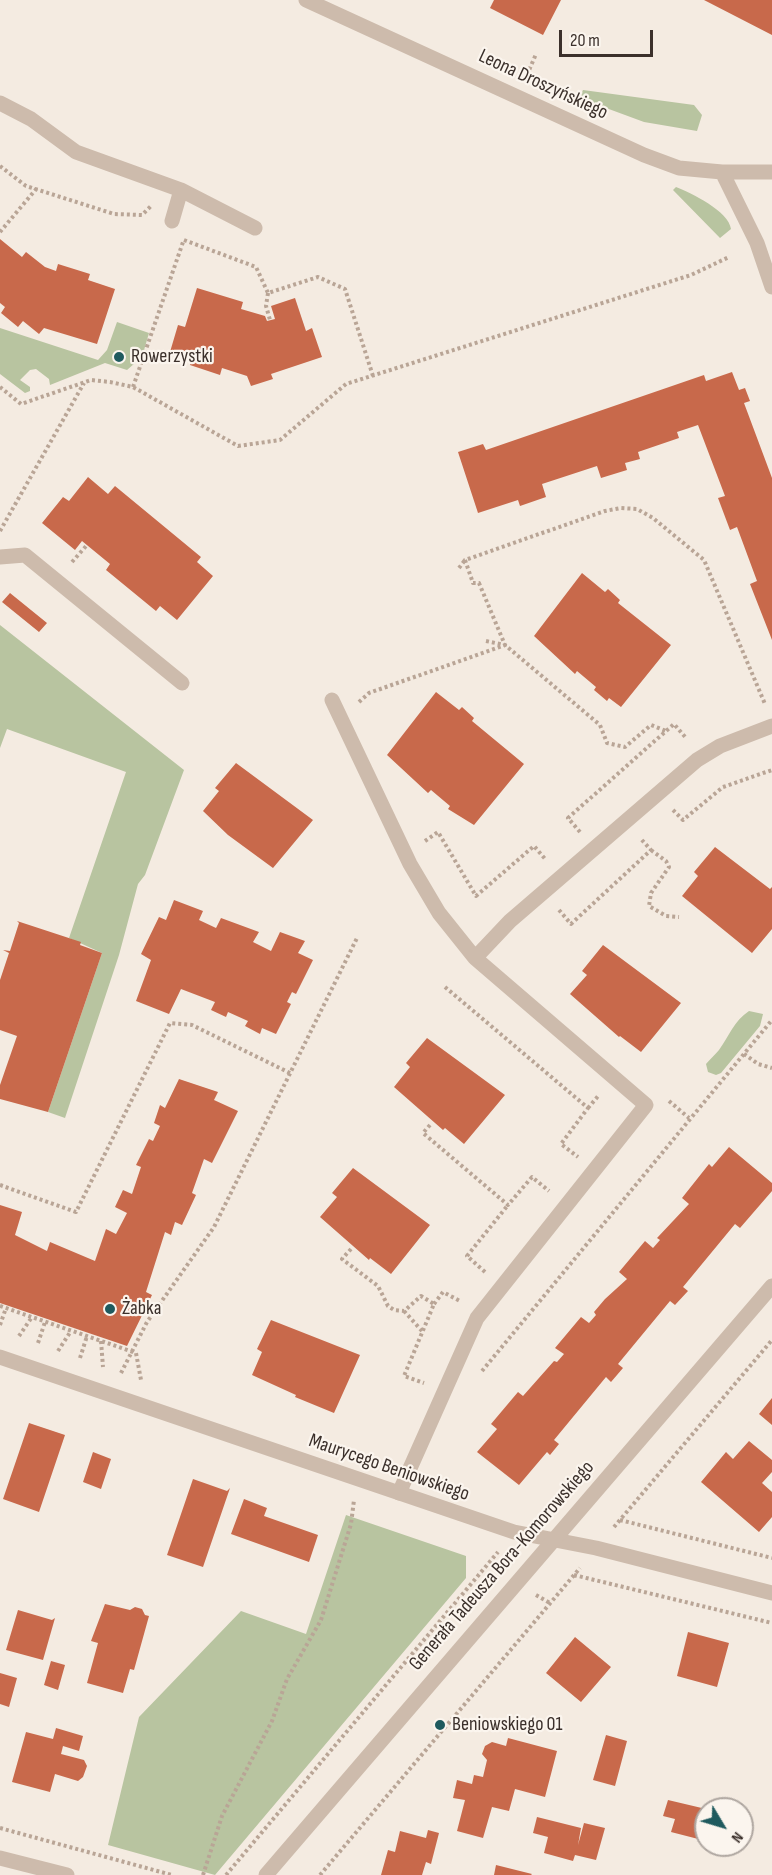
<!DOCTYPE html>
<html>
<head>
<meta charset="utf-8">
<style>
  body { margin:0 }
  #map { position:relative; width:772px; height:1875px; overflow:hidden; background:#f4ebe1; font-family:"Sofia Sans Condensed",sans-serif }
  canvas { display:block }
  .north { position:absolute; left:694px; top:1797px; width:60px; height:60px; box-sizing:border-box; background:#fbf5ee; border:2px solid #aea6a0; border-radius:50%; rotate:128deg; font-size:16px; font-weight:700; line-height:24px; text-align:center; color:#3b302b }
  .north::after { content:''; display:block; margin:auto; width:21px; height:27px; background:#1f5a5e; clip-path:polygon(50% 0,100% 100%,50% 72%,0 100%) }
  .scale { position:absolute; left:559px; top:30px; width:94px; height:27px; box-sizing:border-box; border:3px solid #3b302b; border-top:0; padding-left:8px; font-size:18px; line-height:21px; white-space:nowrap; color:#3b302b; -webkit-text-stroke:4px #fbf5ee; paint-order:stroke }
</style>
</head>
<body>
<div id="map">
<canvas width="772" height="1875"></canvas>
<div class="north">N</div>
<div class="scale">20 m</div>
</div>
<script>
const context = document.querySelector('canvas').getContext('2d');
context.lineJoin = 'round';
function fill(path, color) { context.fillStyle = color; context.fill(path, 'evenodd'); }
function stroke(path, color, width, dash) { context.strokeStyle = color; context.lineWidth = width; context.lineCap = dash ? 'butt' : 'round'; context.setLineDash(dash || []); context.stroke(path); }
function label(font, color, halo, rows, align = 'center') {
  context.font = font + ' "Sofia Sans Condensed",sans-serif'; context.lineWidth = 4.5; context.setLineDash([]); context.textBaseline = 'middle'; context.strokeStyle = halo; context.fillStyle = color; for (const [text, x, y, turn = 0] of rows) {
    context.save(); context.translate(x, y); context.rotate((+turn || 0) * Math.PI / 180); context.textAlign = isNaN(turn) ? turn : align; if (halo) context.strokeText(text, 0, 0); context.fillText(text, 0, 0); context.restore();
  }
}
fill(new Path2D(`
  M583 90 694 105 702 115 697 131 644 122 579 98Z
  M676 187C691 193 729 211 731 229L720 238 673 190Z
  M117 322 149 333 142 357 127 370 105 363 50 385 49 379 36 369 30 370 20 380 30 387V391L25 393 0 374V328L98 360 107 350Z
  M0 625 184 770 145 875 138 884 119 955 65 1118 48 1112 102 953 69 938 126 772 7 729 0 748Z
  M749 1011 763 1014 760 1026 721 1073 716 1075 708 1072 706 1064C710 1059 715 1055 719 1050 729 1036 734 1021 749 1011Z
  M346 1515 466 1556V1578L215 1875 108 1845 139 1717 241 1611 306 1634Z`), '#b8c4a0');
fill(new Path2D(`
  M494 0H561L543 35 490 8Z
  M704 0H772V35Z
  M0 239 22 257 26 252 45 267 56 271 58 264 90 274 88 280 115 289 97 344 44 328 39 334 23 321 18 327 1 313 5 307 0 303Z
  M197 288 243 302 241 309 265 316 267 321 275 319 271 306 295 298 306 331 312 328 322 357 271 374 273 379 251 386 247 376 222 368 220 375 190 365 192 358 170 352 178 325 185 327Z
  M732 372 739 390 745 388 750 401 744 403 772 478V640L750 584 757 581 737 527 730 530 718 498 725 496 698 425 677 432 679 438 638 452 640 459 625 463 627 470 601 478 597 466 542 484 546 497 520 506 518 500 478 513 458 452 483 444 486 450 704 375 706 381Z
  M88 477 108 494 115 486 201 557 197 562 213 576 177 620 160 606 156 611 106 570 110 564 82 541 75 550 42 523 63 497 69 501Z
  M582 573 605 592 608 589 620 600 618 603 671 645 621 707 609 698 607 701 594 690 596 687 577 671 575 674 534 636Z
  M10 593 47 623 39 632 2 602Z
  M436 692 459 710 462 707 474 718 472 721 524 764 474 825 448 809 450 806 431 790 428 793 387 755Z
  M236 763 313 820 273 868 228 835 203 811 219 791 215 788Z
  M715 847 770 889 772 887V929L752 953 682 896 698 876 694 872Z
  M174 900 203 911 199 920 216 928 221 918 259 932 253 942 271 951 280 932 305 941 298 953 313 960 296 994 292 992 287 1002 291 1004 276 1034 262 1028 260 1034 245 1026 248 1021 228 1012 226 1017 211 1010 215 1002 181 989 169 1014 136 1001 151 960 141 954 159 917 166 920Z
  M17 921 81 942 80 945 102 953 48 1112 0 1099V1085L17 1036 0 1030V980L9 953 3 950 10 951 19 923Z
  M603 945 681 1003 641 1052 620 1036 619 1037 570 994 587 975 582 971Z
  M427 1038 505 1095 464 1144 445 1128 443 1130 394 1087 410 1067 406 1063Z
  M179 1079 218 1092 214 1100 238 1111 212 1163 204 1159 192 1193 196 1195 182 1225 175 1222 171 1235 165 1232 146 1292 152 1295 127 1346 0 1303V1205L22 1212 15 1235 47 1251 50 1242 95 1261 106 1229 116 1234 127 1213 115 1207 123 1190 132 1194 141 1167 136 1165 149 1139 153 1141 160 1126 154 1123 160 1105 165 1108Z
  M729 1147 772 1183V1191L740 1228 735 1224 683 1287 688 1291 675 1305 670 1301 618 1364 623 1368 611 1382 606 1377 554 1440 559 1444 550 1455 547 1452 519 1485 477 1452 497 1429 491 1424 518 1392 523 1396 554 1361 557 1362 564 1354 555 1348 581 1317 589 1323 596 1315 594 1312 605 1299 627 1279 619 1272 645 1241 653 1248 660 1240 657 1238 689 1204 682 1198 709 1164 712 1167Z
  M353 1168 430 1225 391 1274 370 1258 369 1260 320 1217 337 1197 332 1193Z
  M271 1320 360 1355 334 1413 295 1397 296 1395 252 1375 262 1352 257 1349Z
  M772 1398V1425L759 1414Z
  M29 1423 65 1435 39 1512 3 1499Z
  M749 1441 772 1460V1472L762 1483 772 1492V1517L759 1532 701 1482 726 1452 733 1459Z
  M93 1452 111 1459 101 1489 83 1482Z
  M193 1479 227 1491 230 1488 203 1567 167 1555Z
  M244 1499 267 1508 264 1516 318 1535 309 1562 231 1534Z
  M105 1604 130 1610 135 1607 142 1609 145 1615 149 1616 134 1670 130 1669 123 1693 87 1683 98 1643 91 1641Z
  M18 1610 52 1620 55 1618 43 1660 6 1650Z
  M688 1632 729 1643 717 1687 677 1676Z
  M575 1637 611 1667 581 1702 546 1673Z
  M51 1661 65 1665 58 1690 44 1685Z
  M0 1673 17 1678 9 1707 0 1704Z
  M56 1728 83 1736 79 1751 63 1746 61 1754 84 1760 87 1766 83 1777 78 1781 55 1774 50 1792 12 1782 26 1732 53 1739Z
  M606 1735 627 1741 615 1786 593 1780Z
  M508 1738 557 1751 545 1797 515 1789 509 1811 492 1807 483 1838 457 1831 465 1800 453 1798 457 1780 472 1784 474 1775 483 1777 487 1760 482 1754 485 1746 492 1742 506 1746Z
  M716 1799 727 1801 725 1809H713Z
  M668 1800 706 1809V1841L671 1832 675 1819 663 1816Z
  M537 1817 581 1828 578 1845 584 1823 605 1828 596 1860 575 1855 573 1861 544 1853 548 1837 533 1833Z
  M428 1830 439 1833 431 1864 426 1862 422 1875H381L388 1850 395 1852 400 1831 426 1838Z
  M496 1865 532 1874 531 1875H494Z`), '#c8694b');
stroke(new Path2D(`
  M527 75 536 54
  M0 166 26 186 114 214 142 215 152 205
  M0 232 37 188
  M184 240 256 267 268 293 318 277 345 289 373 376
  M268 293 266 306 270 320
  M0 387 21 404 91 380 110 382 133 387 238 446 280 440 346 384 691 275 729 257
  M133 387 183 242
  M0 531 84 383
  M72 562 87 545
  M459 568 465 560
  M486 641 505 645 479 583H473L465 560 605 511 621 508 637 509 653 518 704 560 765 704
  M359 702 369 693 505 645 600 725 607 743 625 747 651 725 666 731
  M673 810 683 820 723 787 772 770
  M580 832 568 818 666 731 674 724 686 738
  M425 841 438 832 476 896 534 846 546 860
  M651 850 666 861 669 867 651 893 649 906 666 916 679 917
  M559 910 571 924 651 850 640 838
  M445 987 588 1108 561 1144 578 1157
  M744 1054 758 1064 772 1068
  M669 1101 689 1118
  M588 1108 599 1095
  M430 1125 423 1133 508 1205 532 1177 549 1191
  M0 1185 76 1212 170 1023 192 1025 290 1073
  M351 1249 342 1259 378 1286 388 1306 394 1310 404 1311 421 1296 434 1304 404 1376 424 1383
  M485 1272 467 1256 508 1205
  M434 1304 443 1292 460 1301
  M0 1306 136 1353 141 1380
  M404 1311 422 1331
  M0 1325 6 1308
  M19 1336 32 1317
  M101 1341 103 1367
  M38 1343 45 1322
  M58 1351 71 1331
  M80 1358 87 1336
  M482 1371 772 1020
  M121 1373 147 1322 214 1227 357 938
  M620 1520 772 1558
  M614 1527 772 1340
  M574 1575 772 1623
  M536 1595 550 1603
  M0 1828 172 1875
  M203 1875 222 1816 272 1721 287 1679 321 1620 351 1524 354 1500
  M226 1875 498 1552
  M320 1875 580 1568`), '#b9a596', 4, [3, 3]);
stroke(new Path2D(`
  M0 557 25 555 182 683
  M332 700 410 864 439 913 475 958
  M399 1493 477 1318 646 1105 475 958 510 921 697 760 720 746 772 726`), '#cdbbac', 15);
stroke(new Path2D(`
  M306 0 644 155 679 168 722 172H772
  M0 103 31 119 76 152 181 190 255 228
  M722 172 757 243 772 287
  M172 221 181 190
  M0 1357 514 1532 596 1548 772 1593
  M0 1858 67 1875`), '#cdbbac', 15);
stroke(new Path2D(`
  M266 1875 772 1286`), '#cdbbac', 15);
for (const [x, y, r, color] of [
  [119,357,6,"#1f5a5e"],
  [110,1309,6,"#1f5a5e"],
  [440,1725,6,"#1f5a5e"]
]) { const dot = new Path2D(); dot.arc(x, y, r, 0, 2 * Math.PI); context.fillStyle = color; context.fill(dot); stroke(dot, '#fbf5ee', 2); }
label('20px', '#3b302b', '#fbf5ee', [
  ["Leona Droszyńskiego",543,85,25],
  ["Maurycego Beniowskiego",389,1468,19],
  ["Generała Tadeusza Bora-Komorowskiego",502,1566,-49]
]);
label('20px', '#3b302b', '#fbf5ee', [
  ["Rowerzystki",131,357],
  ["Żabka",122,1309],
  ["Beniowskiego 01",452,1725]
], 'left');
</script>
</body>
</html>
